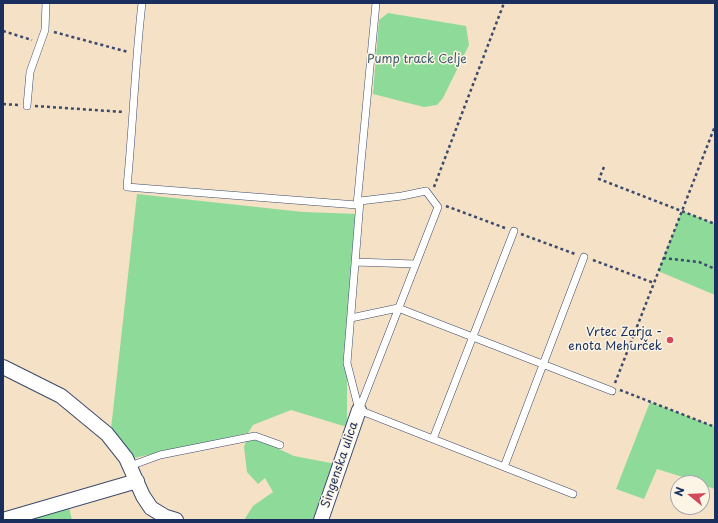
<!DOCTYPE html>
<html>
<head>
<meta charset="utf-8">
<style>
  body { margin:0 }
  #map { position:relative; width:718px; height:523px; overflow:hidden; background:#f5e1c5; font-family:"Playpen Sans",sans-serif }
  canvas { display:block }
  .frame { position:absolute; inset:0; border:4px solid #1b2f5e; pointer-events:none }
  .north { position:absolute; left:670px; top:475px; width:40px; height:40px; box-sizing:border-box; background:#fcf5e5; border:1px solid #a2a6af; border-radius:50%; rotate:288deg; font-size:11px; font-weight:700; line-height:16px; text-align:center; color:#1b2f5e }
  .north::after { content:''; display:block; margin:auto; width:14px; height:18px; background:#d1495b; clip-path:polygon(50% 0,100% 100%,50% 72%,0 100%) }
</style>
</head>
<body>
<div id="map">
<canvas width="718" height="523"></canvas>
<div class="frame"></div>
<div class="north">N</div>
</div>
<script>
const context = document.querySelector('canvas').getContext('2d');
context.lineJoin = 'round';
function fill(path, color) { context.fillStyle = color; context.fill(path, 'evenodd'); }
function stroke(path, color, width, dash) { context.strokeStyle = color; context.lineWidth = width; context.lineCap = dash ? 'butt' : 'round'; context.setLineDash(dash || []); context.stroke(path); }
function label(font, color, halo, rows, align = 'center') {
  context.font = font + ' "Playpen Sans",sans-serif'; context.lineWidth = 3; context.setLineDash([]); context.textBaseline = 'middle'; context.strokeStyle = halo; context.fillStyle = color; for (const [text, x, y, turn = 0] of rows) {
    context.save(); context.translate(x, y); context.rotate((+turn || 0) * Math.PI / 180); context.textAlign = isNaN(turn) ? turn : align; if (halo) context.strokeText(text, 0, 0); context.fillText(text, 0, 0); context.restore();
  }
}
fill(new Path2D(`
  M388 13 466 26 469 45 443 98 437 105 424 107 373 94 379 20Z
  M137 194 303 212 359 214 347 363V427L291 410 253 425 248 433 134 458 111 429Z
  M682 211 715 224V295L658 271Z
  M650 402 715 427V489L702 485V483L657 469 644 499 616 489Z
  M257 439 294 456 336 464 317 520H244L253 506 273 492 265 478 258 484 247 472 244 447 246 441Z
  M68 503 72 520H11Z`), '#8eda98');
const service = new Path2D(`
  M142 3C135 64 133 126 127 187L357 205 376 3
  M27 106 30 72 45 30 46 3
  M426 191 438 207 359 410 347 363 360 201 402 196Z
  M355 262 415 264
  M351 318 398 308 612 391
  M359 410 573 494
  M433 439 514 231
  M130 466 160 455 255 436 280 445
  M504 467 584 257`);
const minor = new Path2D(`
  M3 367 61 396 107 434 126 458 143 496 151 508 166 517 176 520
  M3 520 137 481
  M321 520 359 410`);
stroke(service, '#3c4a6d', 8);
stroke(minor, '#3c4a6d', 16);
stroke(new Path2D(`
  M3 31 32 40
  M54 32 128 52
  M3 104 18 105
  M35 106 124 112
  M604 167 599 179 715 224
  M434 187 504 3
  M446 206 505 228
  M521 234 575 254
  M663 258 699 262 715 269
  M593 260 654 283 715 126
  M615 383 654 283
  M620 390 715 427`), '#3c4a6d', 2.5, [3, 3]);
stroke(service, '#fff', 7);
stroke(minor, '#fff', 14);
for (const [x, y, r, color] of [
  [670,340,4,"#d1495b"]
]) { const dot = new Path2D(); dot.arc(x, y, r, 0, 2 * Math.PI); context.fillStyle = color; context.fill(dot); stroke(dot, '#fcf5e5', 1.5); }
label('12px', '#385a6c', '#fcf5e5', [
  ["Pump track Celje",417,60]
]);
label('12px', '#1b2f5e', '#fcf5e5', [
  ["Vrtec Zarja -",662,333],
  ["enota Mehurček",662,347]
], 'right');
label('12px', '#1b2f5e', '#fcf5e5', [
  ["Singenska ulica",340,465,-71]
]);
</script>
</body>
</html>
